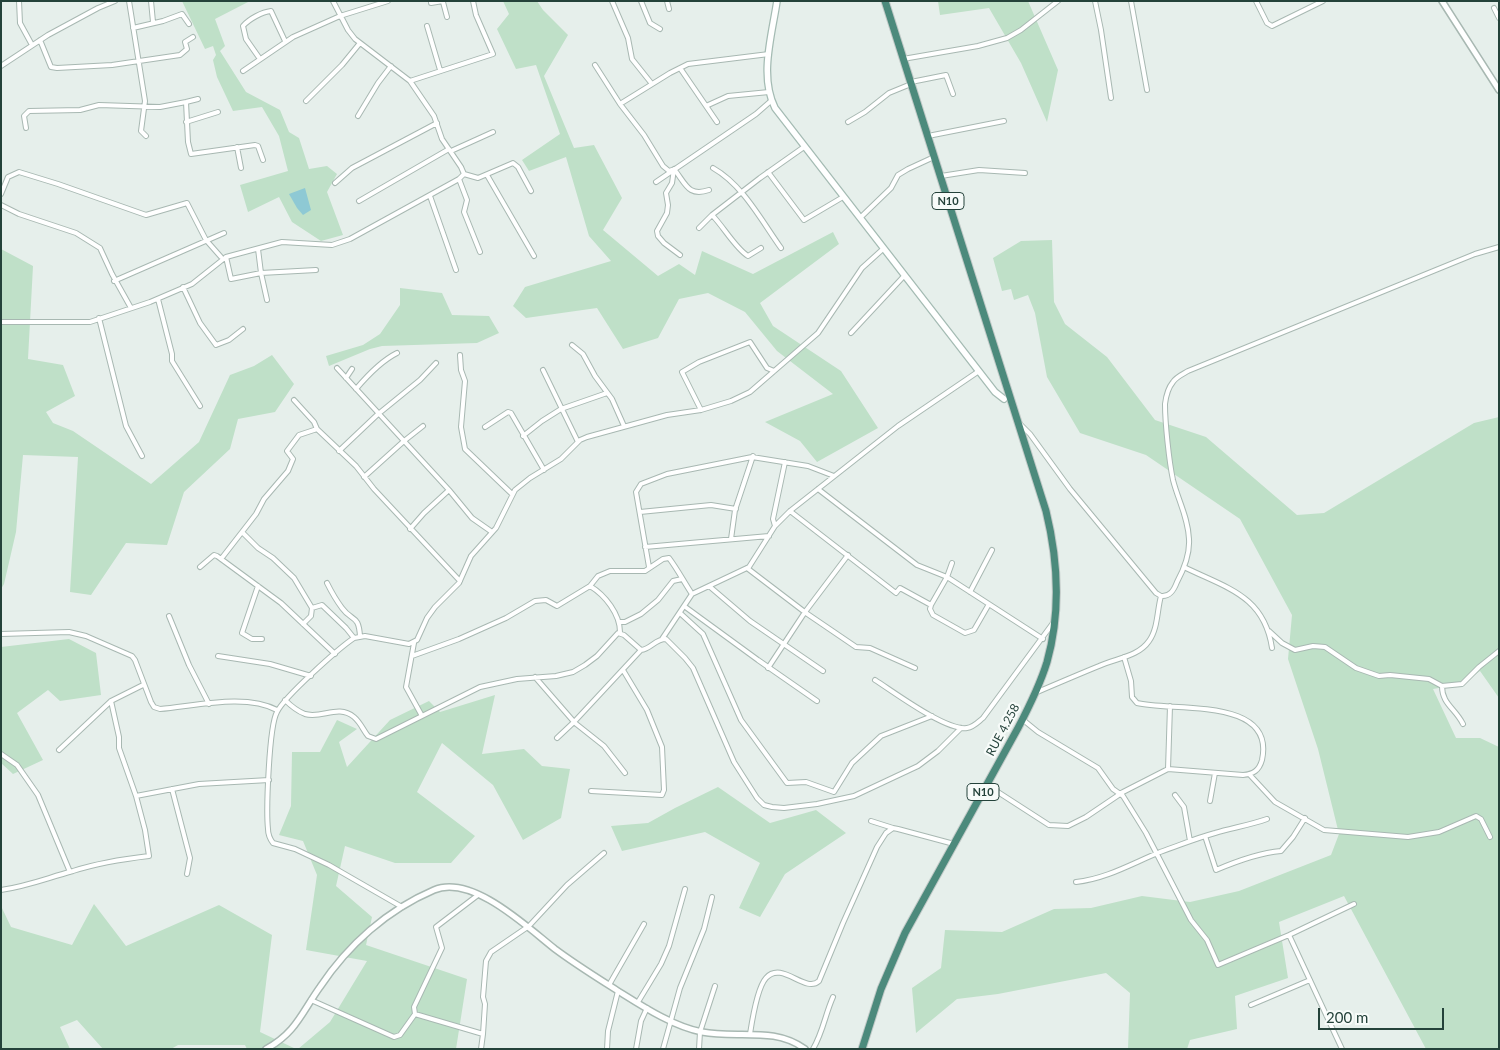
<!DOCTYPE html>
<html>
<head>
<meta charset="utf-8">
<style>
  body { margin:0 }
  #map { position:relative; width:1500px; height:1050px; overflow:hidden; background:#e6efeb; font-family:Lato,sans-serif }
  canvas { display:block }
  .frame { position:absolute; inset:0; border:2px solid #24423a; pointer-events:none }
  .scale { position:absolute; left:1318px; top:1008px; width:126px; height:22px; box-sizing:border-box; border:2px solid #24423a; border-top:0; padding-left:6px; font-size:15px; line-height:18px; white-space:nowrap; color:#24423a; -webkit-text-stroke:4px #f7fbf9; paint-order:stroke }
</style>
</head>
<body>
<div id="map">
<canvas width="1500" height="1050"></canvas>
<div class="frame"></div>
<div class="scale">200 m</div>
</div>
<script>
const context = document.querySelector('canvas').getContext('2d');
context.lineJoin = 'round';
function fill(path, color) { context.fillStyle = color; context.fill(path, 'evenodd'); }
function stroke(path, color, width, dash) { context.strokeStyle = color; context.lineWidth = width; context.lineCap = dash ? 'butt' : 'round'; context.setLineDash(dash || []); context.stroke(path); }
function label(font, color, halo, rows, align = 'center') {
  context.font = font + ' Lato,sans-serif'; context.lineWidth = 4.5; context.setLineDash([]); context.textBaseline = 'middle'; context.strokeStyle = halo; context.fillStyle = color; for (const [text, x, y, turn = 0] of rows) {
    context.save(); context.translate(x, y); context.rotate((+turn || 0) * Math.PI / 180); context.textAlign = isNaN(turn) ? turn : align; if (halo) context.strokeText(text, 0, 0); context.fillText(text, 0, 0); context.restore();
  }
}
fill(new Path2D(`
  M182 1H250L215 19 225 46 220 51 246 92 280 110 289 132 299 138 309 169 327 166 337 174 327 192 343 235 321 241 292 222 279 197 248 212 240 185 288 171 279 136 262 107 233 111 217 77 213 60 216 55 213 46 205 49Z
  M503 1H537L543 10 568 35 544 76 574 148 594 145 622 198 603 230 658 276 679 264 695 275 702 251 753 274 833 232 839 244 760 303 773 326 841 371 878 428 817 462 800 441 765 422 833 394 777 351 745 312 708 293 679 299 658 338 623 349 597 308 526 318 513 306 525 287 611 261 589 236 566 157 529 171 522 160 560 134 536 65 516 69 497 29 509 14Z
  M938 1H1028L1058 70 1047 122 1021 63 989 8 940 15Z
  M1052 240 1054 302 1065 324 1107 357 1155 420 1206 437 1297 515 1324 513 1474 423 1499 417V698L1480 671 1462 684 1433 689 1456 738H1480L1499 747V1049H1426L1344 896 1279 922 1288 978 1235 996 1237 1029 1190 1040 1187 1049H1128L1130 993 1106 973 998 994 957 999 916 1033 912 988 941 968 945 930 1002 932 1054 909 1091 908 1142 896 1190 902 1239 891 1331 855 1339 834 1318 749 1288 659 1292 615 1240 519 1146 455 1080 433 1047 377 1035 313 1028 295 1014 300 1011 289 1002 291 993 258 1021 241Z
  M1 249 33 266 28 359 63 365 75 396 46 412 53 423 73 431 151 484 199 442 230 375 254 366 272 355 294 384 275 412 238 419 230 449 184 492 167 545 126 543 91 595 70 592 78 457 23 455 16 532 4 584 1 589Z
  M400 288 442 293 452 315 489 316 499 333 477 343 382 346 370 349 329 366 326 356 363 345 380 334 400 305Z
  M69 639 96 653 101 695 60 701 48 690 17 713 43 760 13 774 1 763V647Z
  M495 695 482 754 524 749 542 766 570 769 561 818 523 840 493 785 442 743 417 792 475 836 451 863H395L345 846 336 886 372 917 366 945 467 979 456 1049H298L330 1022 367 961 306 950 317 875 303 841 279 835 291 806 292 752H320L337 720 357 729 339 742 347 767 390 720 429 701 440 712Z
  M718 787 770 823 816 810 846 833 785 874 760 917 739 908 760 863 705 832 622 851 611 826 648 823 675 808Z
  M94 904 126 946 219 905 272 935 260 1032 296 1049H247L245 1045H178L171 1049H103L77 1020 60 1027 70 1049H1V906L11 927 72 945Z`), '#bfe0c8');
fill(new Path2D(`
  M305 188 311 210 303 215 297 208 289 194Z`), '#8ec9d4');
const minor = new Path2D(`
  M19 1 20 23 32 45
  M129 1 145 101 141 131 146 136
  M151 1 153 22
  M333 1 348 30 355 39 410 81 434 116 442 139 461 167 464 174 478 178 513 163 518 167 531 191
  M431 1V3L443 1
  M612 1 628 38 632 59 652 84
  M641 1 650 23 660 29
  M667 1 669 9
  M1095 1 1101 30 1111 98
  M1131 1 1147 90
  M1256 1 1267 23 1272 26 1323 1
  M443 2 447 17
  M1494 8 1499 18
  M427 26 440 70
  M133 28 163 21 182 14 189 24
  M40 40 51 67 57 68 112 65 180 55 187 49 185 42 193 37
  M260 59 246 39 243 26C249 19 262 12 271 11L285 41
  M903 59 978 46 1007 38 1021 30 1058 1
  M595 65 620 104 644 135 663 166 669 171 672 170
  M1 66 48 35 98 8 115 1
  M680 68 717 122
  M243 71 293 37 340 16 388 1
  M410 81 493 54 476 15 473 1
  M911 82 946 75 953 94
  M306 101 342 65 360 43
  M186 102 188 142 191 154 255 145 258 146 263 160
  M620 104 670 73 688 64 769 54
  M706 106 728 96 769 92
  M358 116 378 83 391 66
  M186 122 218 112
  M848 122 865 112 889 93 911 84
  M26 128 24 116 29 111 80 110 99 105 160 107 186 102 198 99
  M928 136 1004 121
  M237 147 241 168
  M451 151 493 132
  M713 168C743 185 761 220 781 248
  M674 169 672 183 666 193 668 205 667 213 657 231 658 236 664 243 680 255
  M674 169C686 184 688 197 709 190
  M768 172 804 220 843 197
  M487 175 534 256
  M941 176 979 170 1025 173
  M459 179 467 200 464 212 480 252
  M656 182 756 114 772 100
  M335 183 352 168 437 123
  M1 194 8 177 19 172 58 184 146 215 187 203 206 240 221 257
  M430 196 456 270
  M359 201 449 149
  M1 205 19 214 76 233 100 248 112 274 131 308
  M712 215C723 226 736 249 748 256L761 248
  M860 218 891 188 898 175 908 169 934 157
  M699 228 712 215 760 178 804 147
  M226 257 231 279 261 273 258 249
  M114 281 224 233
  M183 287 200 323 216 345 229 340 243 329
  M158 299 172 354V361L200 406
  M267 300 261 273 316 270
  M99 318 126 426 142 456
  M1 322H90L150 302 192 284 226 257 282 242 332 245 350 239 459 179 464 174
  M851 333 904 276
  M572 345 583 354 595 376 612 399 624 426
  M460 355 461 370 465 381 461 427 465 449 512 494
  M337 368 404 441 364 477
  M543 370 578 442
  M346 378 352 369
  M356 389C367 376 381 361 397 353
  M294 400 314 422 317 429 356 466 374 489 460 581
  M701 410 682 372 699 362 750 342 767 368 774 371
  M1019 423 1030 434 1070 489 1156 593 1161 596C1170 597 1174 590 1177 582 1184 569 1190 554 1189 539 1188 517 1178 500 1173 480 1169 461 1165 423 1165 404 1166 396 1168 388 1173 382 1176 377 1183 374 1188 371L1475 254 1499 247
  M423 426 404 441 449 490 472 518 492 532
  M485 427 508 412 511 413 544 470
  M523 436 542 421 561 409 607 393
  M339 451 377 415 420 380 436 363
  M818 489 917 565 947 577 1043 639
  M790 511 896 593 900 588 931 605
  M640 512 711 505 736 509
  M775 526 773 519 785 462
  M410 529 424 513 449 490
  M242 532 258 548 273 558 294 578 312 608 311 616 303 624
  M731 539 735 510 753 456
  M645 547 769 536
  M221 559 256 514 264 499 288 471 293 459 287 451 299 435 317 429
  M952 563 947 577 931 605 930 609 933 615 965 633 974 630 989 604
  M200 567 214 555 217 556 281 603 335 654
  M649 567 636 492 641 484 667 474 752 457 808 466 834 476
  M1184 567C1226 588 1264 595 1272 648
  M747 568 806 613 856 647 870 648 915 668
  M327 583C331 591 336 600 342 608 352 622 359 614 360 637
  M258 586 242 633 252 639H262
  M590 586 598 576 610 571H645L663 559 669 558C678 570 684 582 692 594
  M709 586 750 621 823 671
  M970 592 992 550
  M684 606 758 660 817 701
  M312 608 322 605 346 628 354 638
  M680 613 703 634 741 720 787 783 806 782 834 792 852 763 881 736 932 716
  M169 616 189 665 209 704
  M620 622H625L641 614 658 600 673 581 682 579
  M1269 631 1282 643 1295 650 1313 646 1325 647 1356 668 1379 676 1390 675 1429 679 1442 686 1462 684 1479 667 1499 651
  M1 634 69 632 86 636 132 656 135 660 151 702 154 707 160 709C195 706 246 693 277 710
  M662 639 692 594 749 567 775 526 790 511 898 426 979 371
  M414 643 406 687 422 716
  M218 656 270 664 311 676
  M412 656 459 639 506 618 535 601 546 600 557 606 590 586C605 595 620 614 620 632
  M768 668 805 612 848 555
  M535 677 575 723 604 746 625 773
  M875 680C894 692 946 731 967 728 974 727 978 722 983 718L1053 623
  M1442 686C1442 704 1455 708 1463 724
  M1035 693C1056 684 1077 675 1099 666 1116 658 1138 657 1149 641 1158 629 1157 610 1161 596
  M285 700C291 706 297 711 305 714 322 719 338 704 354 717 361 723 363 730 368 736L376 739 480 687 517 679 556 676 573 672 585 665 597 656 618 633 624 635 641 650C651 649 655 639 666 639L685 658 693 668 734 762 757 798 764 805 772 807 784 808 817 804 854 796 918 766 938 751 961 728
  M1022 719 1038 732 1098 768 1113 789 1123 796 1146 833 1191 920 1207 940 1218 965 1289 935 1354 904
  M557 738 574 722 641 650
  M59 750 111 701 143 685
  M1 754 17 765 38 795 70 872
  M1168 769 1170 706
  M1249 774 1275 802 1324 830 1408 837 1439 832 1476 816 1481 819 1490 837
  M987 785 1049 825 1068 826 1086 817 1123 792 1168 769 1243 775C1253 774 1259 771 1262 760 1276 696 1172 712 1137 703L1132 697 1131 681 1124 657
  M172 789 190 858 187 874
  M591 791 662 795 664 790 662 747 647 710 623 670
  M1175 795 1184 807 1190 841
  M136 796 199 784 269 780
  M1210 801 1215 773
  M871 821 893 828
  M1205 836 1216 870C1237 861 1258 853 1281 851L1293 837 1305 818
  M1076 882C1106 879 1133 863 1160 852 1178 846 1196 838 1215 833 1232 828 1250 825 1267 819
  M1 890C28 886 47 878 73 871 98 863 123 859 149 856L145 830 136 796 119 748V737L111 701
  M402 907 329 865 295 849 273 843C270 839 268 834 268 829 266 810 269 726 277 712 284 697 339 648 354 638L365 636 409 644 417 640 427 618 435 607 459 583 471 556 496 528 515 490 530 478 561 459 580 440 587 437 667 415 701 410 731 401 750 392 818 333 862 268 883 249
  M1289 935 1342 1049
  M609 985 644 924
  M311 1000 394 1037 400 1035 415 1014 483 1034 481 1049
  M638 1002 661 964 669 946 685 889
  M1251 1005 1310 980
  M415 1014 414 1007 442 948 436 927 478 895
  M483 1034 485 1004 483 997 486 961 491 952 529 926 567 885 604 853
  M750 1034C752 1021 757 988 766 978 782 960 805 994 819 981L843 923 877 847 886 833 893 828 898 829 954 844
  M607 1049 608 1031 618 991
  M636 1049 641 1021 647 1008
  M663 1049 680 988 704 929 712 897
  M699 1049 700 1032 715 986
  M813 1049C823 1032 825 1015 833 997`);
const tertiary = new Path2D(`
  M1442 1 1499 90
  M266 1049C296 1033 302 1012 320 987 348 945 387 910 434 890 472 874 527 927 555 949 575 964 596 977 618 991 642 1006 674 1027 702 1032 737 1039 774 1026 805 1049`);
const secondary = new Path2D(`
  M777 1C772 35 759 76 775 108L995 392 1004 399`);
const trunk = new Path2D(`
  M862 1049 881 989 905 933 1018 728C1029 707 1040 685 1047 662 1061 612 1058 560 1046 511L885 1`);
stroke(minor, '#a8b8b2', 6);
stroke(tertiary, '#a8b8b2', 8);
stroke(secondary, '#a4bbb3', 8);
stroke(trunk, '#c2cac8', 9);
stroke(minor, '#fff', 4);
stroke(tertiary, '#fff', 5);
stroke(secondary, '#fff', 5.5);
stroke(trunk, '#4c8a7c', 7);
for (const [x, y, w] of [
  [948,201,32],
  [983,792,32]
]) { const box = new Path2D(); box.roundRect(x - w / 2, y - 8.5, w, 17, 4); context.fillStyle = '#f7fbf9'; context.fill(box); stroke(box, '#24423a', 1); }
label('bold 11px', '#24423a', null, [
  ["N10",948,201],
  ["N10",983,792]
]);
label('12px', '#24423a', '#f7fbf9', [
  ["RUE 4.258",1003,730,-62]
]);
</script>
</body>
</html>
